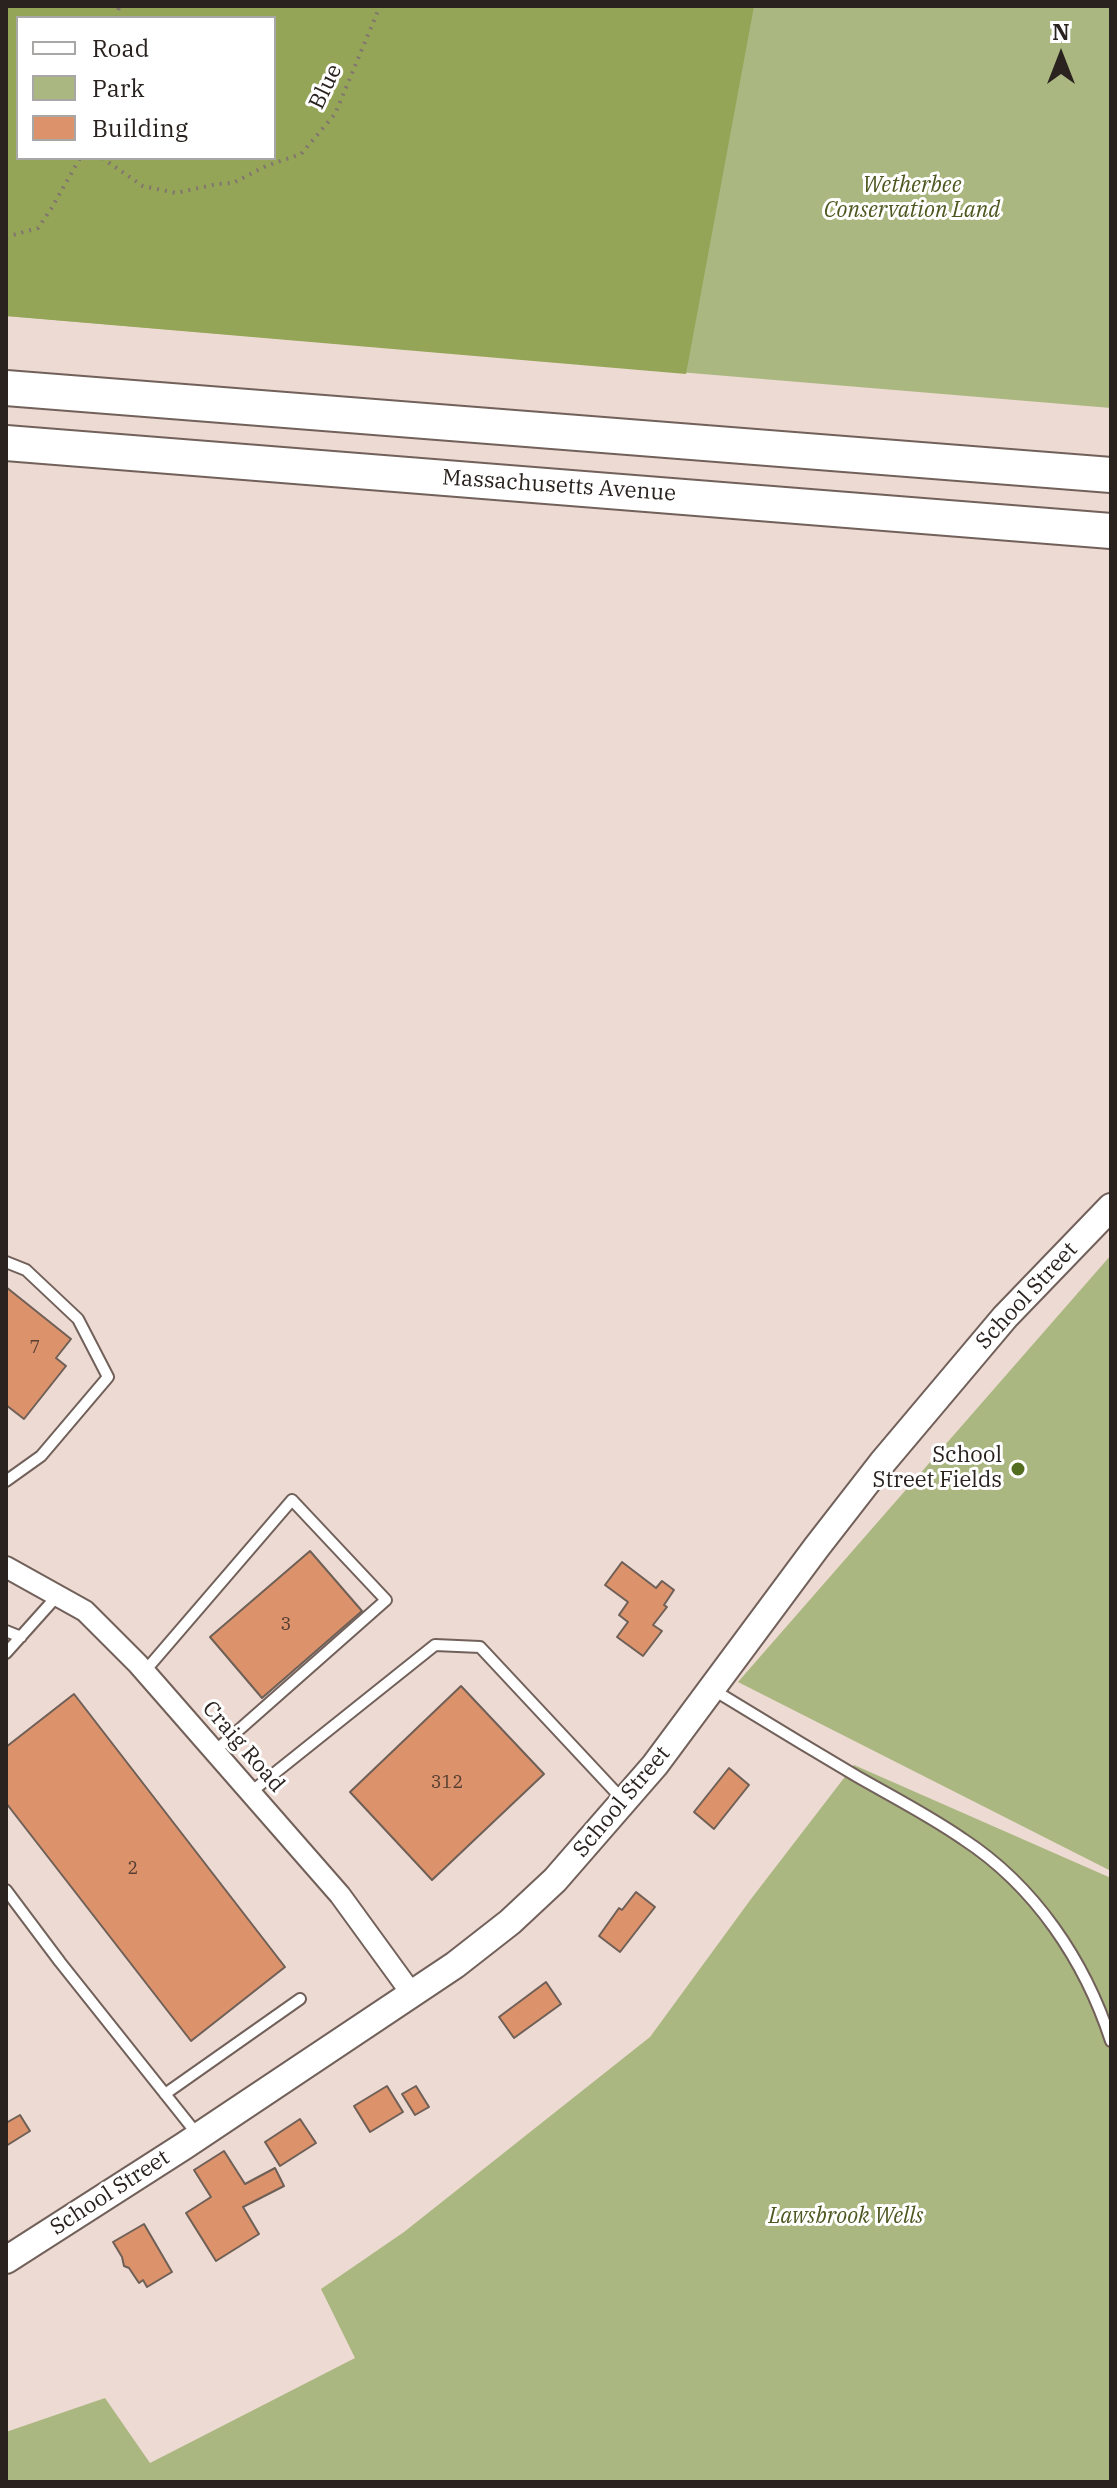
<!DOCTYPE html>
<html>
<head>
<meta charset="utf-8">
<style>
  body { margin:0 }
  #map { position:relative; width:1117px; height:2488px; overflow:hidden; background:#eddad2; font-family:"IBM Plex Serif",serif }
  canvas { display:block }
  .frame { position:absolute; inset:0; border:8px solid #29221f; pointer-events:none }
  .legend { position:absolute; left:16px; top:16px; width:260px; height:144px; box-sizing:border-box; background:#fff; border:2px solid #a9a7a5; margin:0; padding:10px 14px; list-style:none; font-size:24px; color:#29221f }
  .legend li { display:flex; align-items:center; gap:16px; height:40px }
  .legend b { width:40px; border:2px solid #a9a7a5 }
  .north { position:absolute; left:1021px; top:16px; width:80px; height:80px; -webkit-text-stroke:6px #fff; paint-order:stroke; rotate:0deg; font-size:22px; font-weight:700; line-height:32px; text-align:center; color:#29221f }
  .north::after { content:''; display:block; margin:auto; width:28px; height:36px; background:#29221f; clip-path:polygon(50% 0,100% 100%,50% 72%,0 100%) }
</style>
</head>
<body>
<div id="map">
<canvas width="1117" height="2488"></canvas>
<div class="frame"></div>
<ul class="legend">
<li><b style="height:10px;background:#fff"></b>Road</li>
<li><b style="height:22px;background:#abb781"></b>Park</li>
<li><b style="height:22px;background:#dc926b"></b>Building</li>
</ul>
<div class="north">N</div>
</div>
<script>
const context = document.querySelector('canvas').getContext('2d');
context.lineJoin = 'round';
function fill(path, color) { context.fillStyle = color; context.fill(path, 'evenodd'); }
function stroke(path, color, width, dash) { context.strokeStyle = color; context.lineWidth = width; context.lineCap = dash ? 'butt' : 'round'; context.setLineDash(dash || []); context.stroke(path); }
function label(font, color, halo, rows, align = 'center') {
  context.font = font + ' "IBM Plex Serif",serif'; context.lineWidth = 6; context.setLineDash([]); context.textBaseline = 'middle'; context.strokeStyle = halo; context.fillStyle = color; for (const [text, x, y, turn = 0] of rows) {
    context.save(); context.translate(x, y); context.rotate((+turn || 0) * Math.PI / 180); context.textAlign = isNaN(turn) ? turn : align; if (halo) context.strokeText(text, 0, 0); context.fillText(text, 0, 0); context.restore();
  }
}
fill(new Path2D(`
  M6 6H1111V408L6 316ZM18 18H274V158H18Z
  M1111 1255V1871L738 1682Z
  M854 1765 1111 1878V2482H6V2432L105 2398 150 2463 355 2358 321 2289 404 2232 650 2037 751 1899Z`), '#abb781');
fill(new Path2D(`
  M6 6H754L686 374 6 316ZM18 18H274V158H18Z`), '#95a557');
const building = new Path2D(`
  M6 1287 71 1339 56 1358 66 1366 24 1419 6 1405Z
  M310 1551 362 1611 262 1698 210 1637Z
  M622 1562 656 1588 662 1581 674 1590 664 1605 667 1607 653 1625 662 1631 643 1656 617 1637 628 1622 619 1615 628 1602 605 1585Z
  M461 1686 544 1774 432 1880 350 1792Z
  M74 1694 285 1967 191 2041 6 1803V1747Z
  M729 1768 749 1785 714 1829 694 1812Z
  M636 1892 655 1907 620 1952 599 1936 619 1908 622 1910Z
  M546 1982 561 2004 514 2038 499 2017Z
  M387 2086 403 2112 370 2132 354 2106Z
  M416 2086 429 2107 415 2115 402 2094Z
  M20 2115 30 2131 6 2146V2123Z
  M300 2119 316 2143 280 2166 265 2142Z
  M224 2151 245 2184 275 2168 284 2186 243 2207 259 2234 216 2261 186 2213 211 2197 194 2170Z
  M144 2224 172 2272 147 2287 143 2280 139 2283 129 2268 124 2266 122 2257 113 2242Z`);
fill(building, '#dc926b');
stroke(building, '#6e5f57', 2);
const service = new Path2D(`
  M6 1262 26 1270 78 1319 108 1377 41 1456 6 1481
  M6 1631 21 1637
  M6 1653 58 1595
  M145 1671 292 1500 386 1600 215 1751
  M712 1689C761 1719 809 1748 858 1777 893 1797 930 1816 963 1839 1035 1886 1085 1961 1111 2041
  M251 1792 435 1645 480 1647 623 1800
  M6 1890 60 1962 197 2134
  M165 2094 300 1999`);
const minor = new Path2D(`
  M6 1567 85 1611 138 1664 340 1895 412 1994`);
const tertiary = new Path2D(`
  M6 2260 184 2146 455 1965 510 1922 555 1880 655 1765 816 1548 882 1463 1005 1317 1111 1207`);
const trunk = new Path2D(`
  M6 388 1111 475
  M6 443 1111 531`);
stroke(service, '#71615a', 14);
stroke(minor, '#71615a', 24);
stroke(tertiary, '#71615a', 30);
stroke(trunk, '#71615a', 38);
stroke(new Path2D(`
  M117 18 119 6
  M102 158 143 186 176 193 217 184 233 183 266 166 301 154 335 114 380 6
  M6 237 38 228 51 209 80 158`), '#827570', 4, [2, 6]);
stroke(service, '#fff', 10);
stroke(minor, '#fff', 20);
stroke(tertiary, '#fff', 26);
stroke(trunk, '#fff', 34);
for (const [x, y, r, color] of [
  [1018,1469,8,"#536d20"]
]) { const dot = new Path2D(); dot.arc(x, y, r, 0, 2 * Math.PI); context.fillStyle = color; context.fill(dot); stroke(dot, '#fff', 3); }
label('18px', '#563e32', null, [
  ["7",35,1348],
  ["3",286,1625],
  ["312",447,1783],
  ["2",133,1869]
]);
label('22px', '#29221f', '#fff', [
  ["Blue",326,87,-64],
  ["Massachusetts Avenue",559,486,4],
  ["School Street",1027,1296,-47],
  ["Craig Road",243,1747,49],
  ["School Street",622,1802,-50],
  ["School Street",110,2193,-33]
]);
label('italic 22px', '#4d571f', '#fff', [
  ["Wetherbee",912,186],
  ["Conservation Land",912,211],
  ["Lawsbrook Wells",846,2217]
]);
label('22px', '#29221f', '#fff', [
  ["School",1002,1456],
  ["Street Fields",1002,1481]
], 'right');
</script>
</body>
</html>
